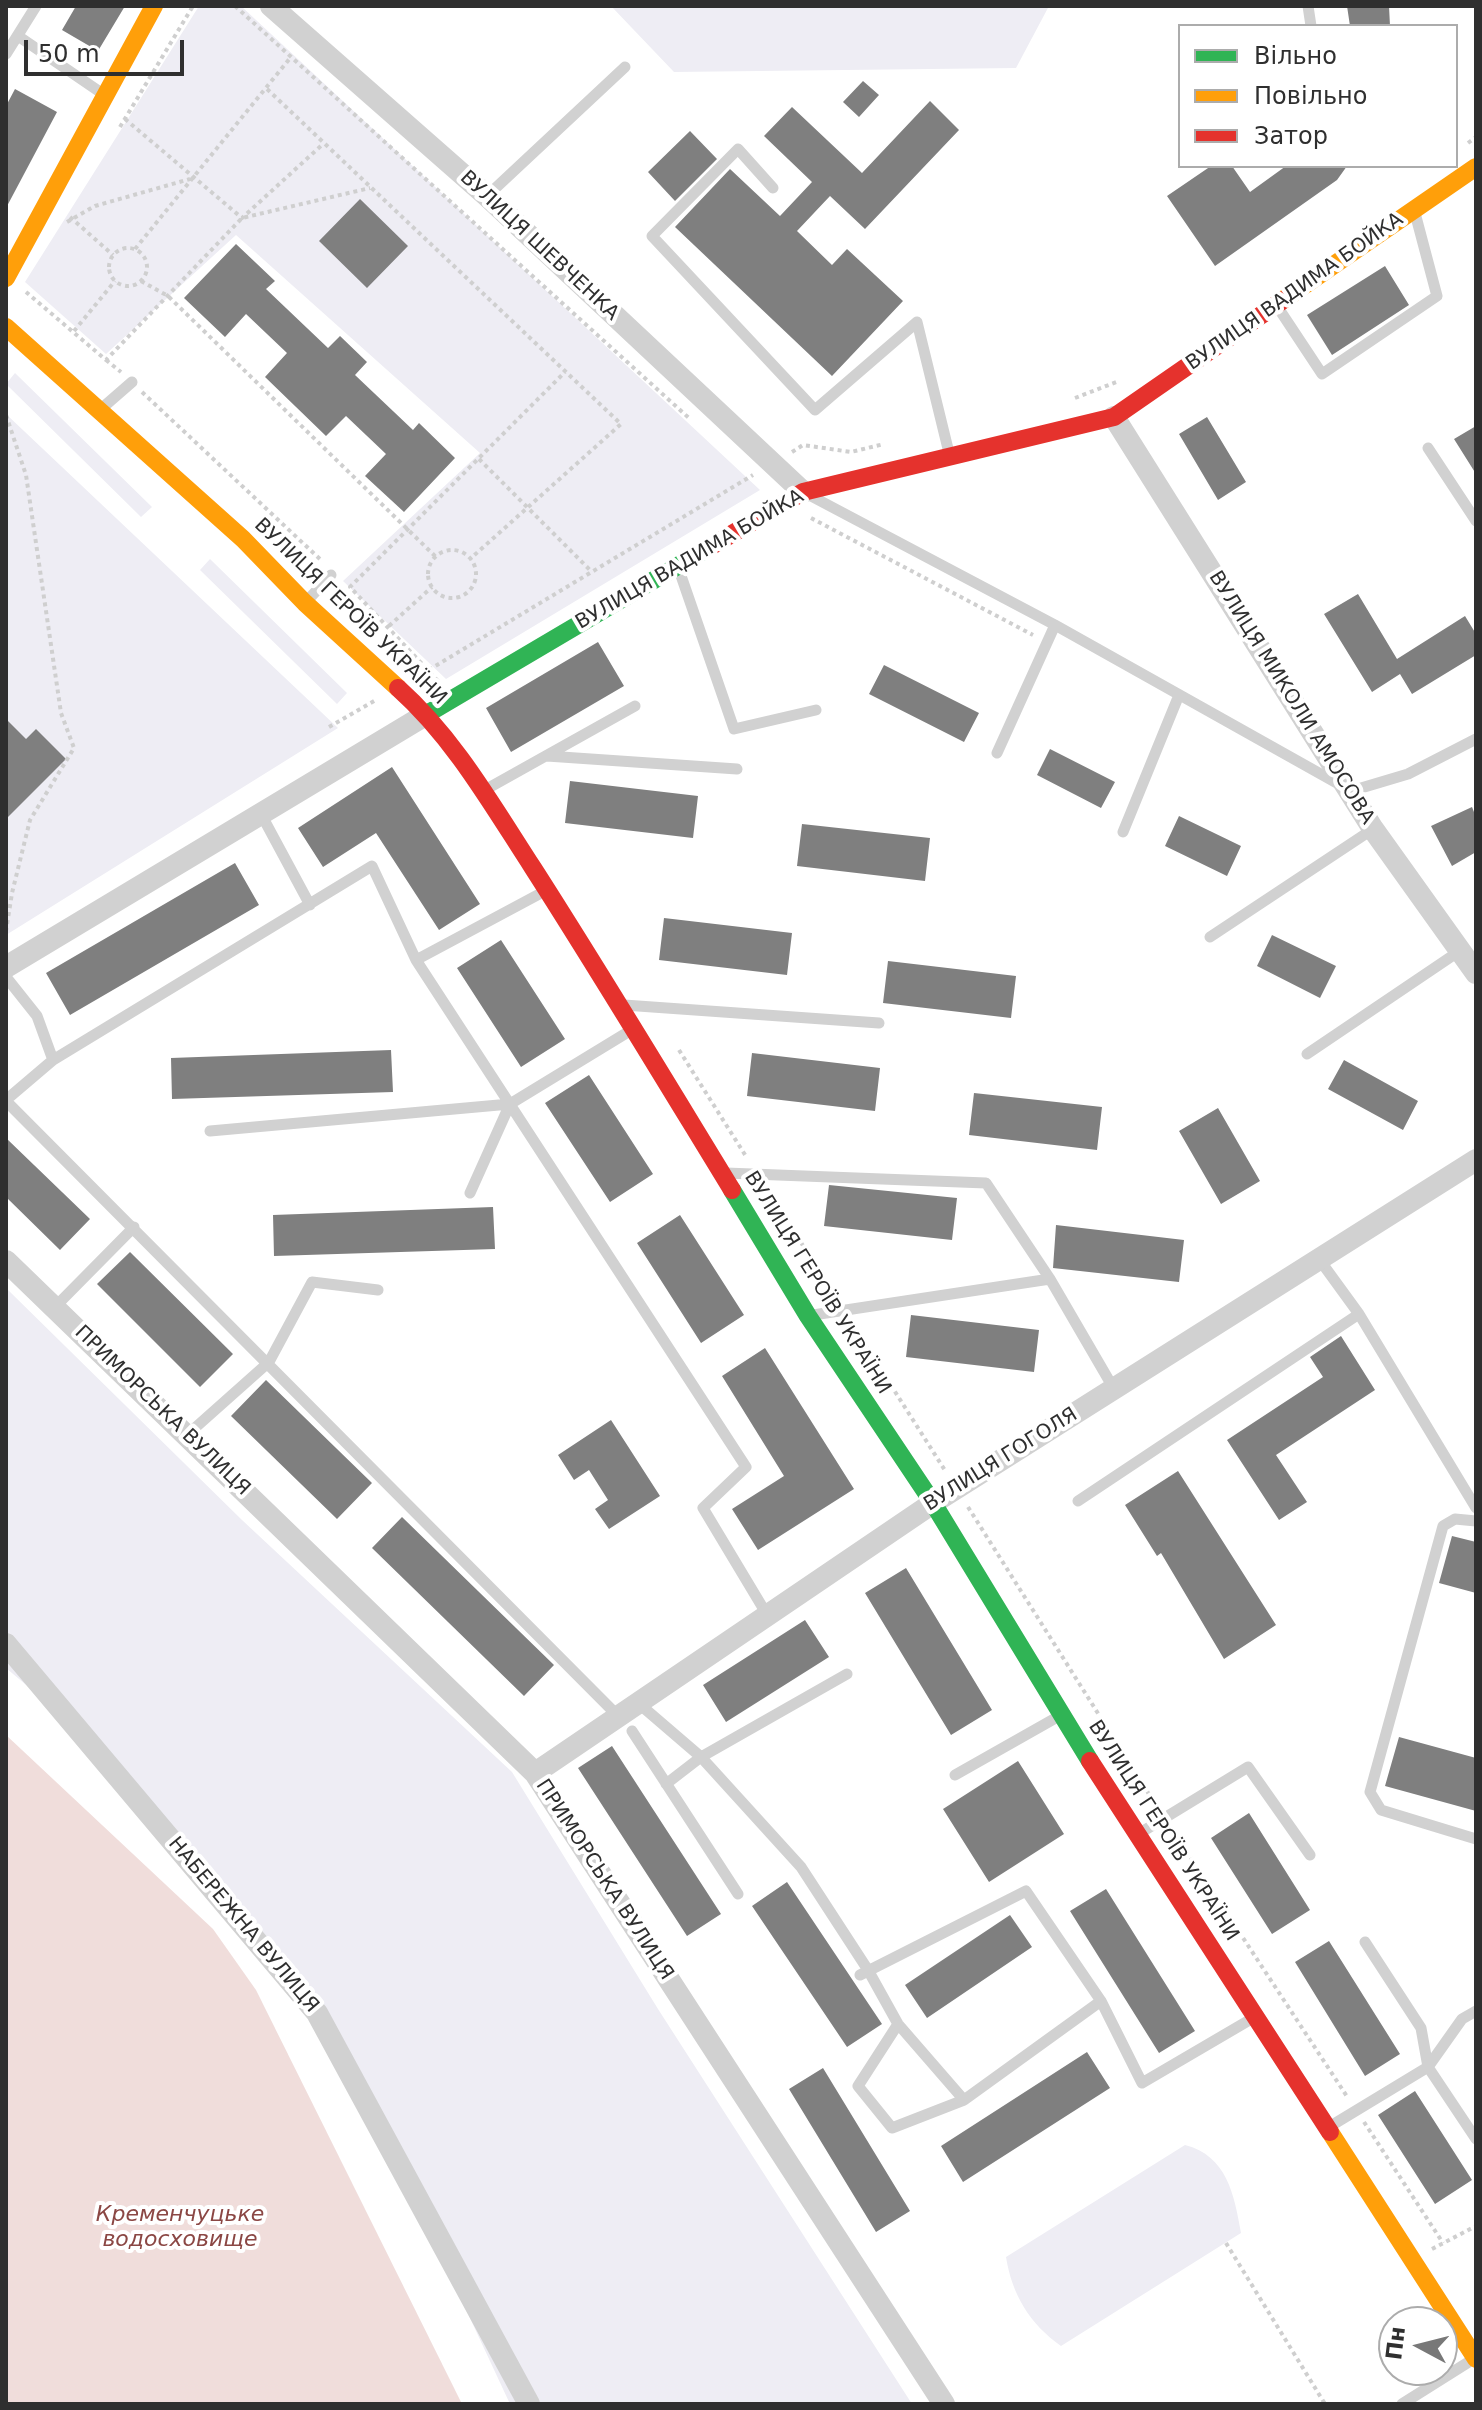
<!DOCTYPE html>
<html>
<head>
<meta charset="utf-8">
<style>
  body { margin:0 }
  #map { position:relative; width:1482px; height:2410px; overflow:hidden; background:#fff; font-family:"DejaVu Sans",sans-serif }
  canvas { display:block }
  .frame { position:absolute; inset:0; border:8px solid #2f2f2f; pointer-events:none }
  .legend { position:absolute; left:1178px; top:24px; width:280px; height:144px; box-sizing:border-box; background:#fff; border:2px solid #acacac; margin:0; padding:10px 14px; list-style:none; font-size:24px; color:#2f2f2f }
  .legend li { display:flex; align-items:center; gap:16px; height:40px }
  .legend b { width:40px; border:2px solid #acacac }
  .north { position:absolute; left:1378px; top:2306px; width:80px; height:80px; box-sizing:border-box; background:#fff; border:2px solid #acacac; border-radius:50%; rotate:277deg; font-size:22px; font-weight:700; line-height:32px; text-align:center; color:#2f2f2f }
  .north::after { content:''; display:block; margin:auto; width:28px; height:36px; background:#787878; clip-path:polygon(50% 0,100% 100%,50% 72%,0 100%) }
  .scale { position:absolute; left:24px; top:40px; width:160px; height:36px; box-sizing:border-box; border:4px solid #2f2f2f; border-top:0; padding-left:10px; font-size:24px; line-height:28px; white-space:nowrap; color:#2f2f2f; -webkit-text-stroke:6px #fff; paint-order:stroke }
</style>
</head>
<body>
<div id="map">
<canvas width="1482" height="2410"></canvas>
<div class="frame"></div>
<ul class="legend">
<li><b style="height:10px;background:#30b455"></b>Вільно</li>
<li><b style="height:10px;background:#ff9f0a"></b>Повільно</li>
<li><b style="height:10px;background:#e5322d"></b>Затор</li>
</ul>
<div class="north">Пн</div>
<div class="scale">50 m</div>
</div>
<script>
const context = document.querySelector('canvas').getContext('2d');
context.lineJoin = 'round';
function fill(path, color) { context.fillStyle = color; context.fill(path, 'evenodd'); }
function stroke(path, color, width, dash) { context.strokeStyle = color; context.lineWidth = width; context.lineCap = dash ? 'butt' : 'round'; context.setLineDash(dash || []); context.stroke(path); }
function label(font, color, halo, rows, align = 'center') {
  context.font = font + ' "DejaVu Sans",sans-serif'; context.lineWidth = 8; context.setLineDash([]); context.textBaseline = 'middle'; context.strokeStyle = halo; context.fillStyle = color; for (const [text, x, y, turn = 0] of rows) {
    context.save(); context.translate(x, y); context.rotate((+turn || 0) * Math.PI / 180); context.textAlign = isNaN(turn) ? turn : align; if (halo) context.strokeText(text, 0, 0); context.fillText(text, 0, 0); context.restore();
  }
}
fill(new Path2D(`
  M199 6H241L760 490 446 679 343 581 480 453 236 235 106 354 25 282Z
  M611 6H1049L1016 68 674 72Z
  M15 373 152 507 141 517 6 384Z
  M6 414 338 728 6 935Z
  M210 559 347 693 337 704 200 570Z
  M6 1288 242 1520 512 1772 658 2009 912 2404H510L324 2005 38 1695 6 1668Z
  M1185 2145C1227 2156 1234 2194 1241 2233L1061 2346C1030 2324 1012 2295 1006 2257Z`), '#eeedf4');
fill(new Path2D(`
  M6 1735 213 1929 256 1990 462 2404H6Z`), '#f0dddb');
fill(new Path2D(`
  M76 6H125L98 51 62 30Z
  M1347 6H1389L1390 26H1350Z
  M863 81 879 95 859 117 843 102Z
  M15 89 57 112 6 208V106Z
  M930 101 959 130 865 229 830 196 797 231 832 265 847 249 903 301 832 376 675 227 730 169 780 216 812 182 764 136 792 107 862 173Z
  M690 131 717 159 675 201 648 172Z
  M1211 166H1232L1250 192 1286 166H1347L1337 180 1215 266 1167 196Z
  M360 199 408 246 367 288 319 241Z
  M236 244 275 281 266 289 328 348 340 336 367 362 355 375 413 430 419 423 455 458 404 512 365 476 386 454 346 416 326 436 265 377 287 353 246 314 225 337 184 298Z
  M1385 266 1409 305 1332 355 1307 315Z
  M1207 417 1246 482 1218 500 1179 434Z
  M1476 426V474L1454 439Z
  M1358 594 1397 659 1465 616 1476 634V655L1412 694 1400 674 1372 692 1324 614Z
  M598 642 624 686 511 752 486 708Z
  M884 665 979 713 964 742 869 694Z
  M6 719 26 739 36 729 66 759 6 819Z
  M1050 749 1115 782 1101 808 1037 775Z
  M392 767 480 904 439 930 376 833 323 867 298 828Z
  M570 781 698 796 693 838 565 823Z
  M1472 807 1476 817V852L1452 866 1431 826Z
  M1179 816 1241 846 1227 876 1165 846Z
  M802 824 930 838 925 881 797 866Z
  M235 863 259 905 70 1015 46 973Z
  M664 918 792 933 787 975 659 960Z
  M1272 935 1336 966 1320 998 1257 966Z
  M501 940 565 1039 521 1067 457 968Z
  M888 961 1016 976 1011 1018 883 1003Z
  M391 1050 393 1092 172 1099 171 1058Z
  M752 1053 880 1068 875 1111 747 1096Z
  M1344 1060 1418 1101 1403 1130 1328 1089Z
  M589 1075 653 1174 610 1202 545 1103Z
  M974 1093 1102 1107 1097 1150 969 1135Z
  M1218 1108 1260 1181 1221 1204 1179 1131Z
  M6 1138 90 1219 60 1250 6 1197Z
  M829 1185 957 1198 952 1240 824 1226Z
  M493 1207 495 1249 274 1256 273 1215Z
  M680 1215 744 1315 701 1343 637 1243Z
  M1056 1225 1184 1240 1179 1282 1053 1268Z
  M130 1252 233 1354 200 1387 97 1284Z
  M911 1315 1039 1330 1034 1372 906 1357Z
  M1341 1336 1375 1390 1276 1455 1307 1502 1279 1520 1227 1440 1323 1377 1310 1357Z
  M765 1348 854 1489 758 1550 732 1509 784 1476 722 1376Z
  M266 1380 372 1483 337 1519 231 1416Z
  M611 1420 660 1496 609 1529 595 1509 608 1500 589 1470 574 1480 558 1455Z
  M1178 1471 1276 1625 1224 1659 1161 1553 1157 1556 1125 1505Z
  M402 1517 554 1665 524 1696 372 1548Z
  M1452 1536 1476 1542V1593L1439 1583Z
  M906 1568 992 1710 951 1735 865 1593Z
  M805 1620 829 1657 726 1722 703 1685Z
  M1399 1737 1476 1758V1811L1385 1786Z
  M612 1746 721 1914 687 1936 578 1768Z
  M1018 1761 1064 1834 989 1882 943 1809Z
  M1249 1813 1310 1910 1272 1934 1211 1838Z
  M787 1882 882 2024 847 2047 752 1906Z
  M1106 1889 1195 2031 1159 2053 1070 1911Z
  M1010 1915 1032 1947 927 2018 905 1985Z
  M1329 1941 1400 2054 1365 2076 1295 1962Z
  M1087 2052 1110 2088 963 2182 941 2146Z
  M823 2068 910 2211 876 2232 789 2089Z
  M1415 2091 1472 2180 1435 2204 1378 2115Z`), '#7f7f7f');
stroke(new Path2D(`
  M235 6 690 419
  M267 89 621 424 470 559
  M125 119 242 218 323 144
  M120 127 193 6
  M1468 143 1476 137
  M70 217 113 255
  M67 222 95 206 190 179
  M109 267a19 19 0 1 1 38 0a19 19 0 1 1-38 0Z
  M135 249 291 57
  M141 281 168 296 436 557
  M26 292 106 360 242 218 370 188
  M74 331 115 281
  M106 360 121 372
  M142 392 322 561
  M1075 398 1119 381
  M6 415 26 475 61 713 74 748 30 820 12 893 6 931
  M792 452 803 445 851 452 884 444
  M479 459 592 572
  M811 518 1033 635
  M428 574a24 24 0 1 1 48 0a24 24 0 1 1-48 0Z
  M389 626 432 587
  M422 674 753 475
  M438 681 350 587 565 372
  M329 727 376 700
  M679 1050 747 1158
  M767 1189 835 1296
  M852 1324 946 1472
  M968 1507 1157 1807
  M1173 1831 1348 2098
  M1364 2122 1443 2243
  M1226 2243 1325 2404
  M1432 2249 1476 2226`), '#cfcfcf', 4, [4, 4]);
stroke(new Path2D(`
  M1308 6 1311 26
  M18 36 103 94
  M6 54 36 6
  M773 188 738 149 652 236 815 410 917 322 950 457
  M487 196 625 67
  M1277 306 1322 374 1437 296 1415 213
  M101 409 132 382
  M1428 448 1476 521
  M811 496 1055 625 1351 791 1408 774 1476 739
  M678 567 734 729 816 710
  M306 602 331 575
  M997 753 1055 625
  M547 756 737 769
  M483 791 635 706
  M261 814 310 905
  M1123 832 1179 695
  M1210 937 1373 829
  M416 960 746 1467 703 1508 766 1613
  M6 977 37 1016 53 1060 6 1100
  M624 1005 879 1023
  M1307 1054 1461 950
  M53 1060 372 866 416 960 545 891
  M6 1101 619 1717
  M210 1131 510 1104 633 1029
  M726 1173 986 1183 1050 1279 1114 1389
  M470 1193 510 1104
  M1319 1259 1359 1314 1476 1508
  M55 1307 134 1227
  M813 1315 1050 1279
  M187 1435 269 1362 312 1282 378 1290
  M1078 1501 1359 1314
  M1476 1521 1455 1519 1443 1526 1370 1792 1381 1810 1476 1839
  M637 1702 701 1757 801 1867 868 1970 898 2024 964 2100 1101 2001 1142 2083 1253 2018
  M632 1731 738 1894
  M955 1775 1061 1715
  M666 1784 701 1757 847 1674
  M1140 1833 1248 1767 1310 1855
  M1365 1942 1421 2028 1428 2067 1476 2139
  M860 1975 1026 1891 1101 2001
  M898 2024 858 2086 892 2128 964 2100
  M1329 2127 1428 2067 1462 2019 1476 2011
  M1402 2404 1475 2358`), '#d1d1d1', 11);
stroke(new Path2D(`
  M271 6 487 196 803 492
  M1114 417 1373 829 1476 973
  M6 967 427 714
  M6 1261 535 1773 944 2404
  M6 1644 317 2013 529 2404
  M535 1773 933 1503 1476 1160`), '#d1d1d1', 22);
stroke(new Path2D(`
  M427 714 703 551
  M732 1190 808 1316 933 1503 1090 1761`), '#30b455', 18);
stroke(new Path2D(`
  M6 278 154 6
  M1283 300 1476 167
  M6 327 243 539 305 603 398 688
  M1330 2132 1476 2359`), '#ff9f0a', 18);
stroke(new Path2D(`
  M703 551 803 492 1114 417 1283 300
  M398 688C454 738 492 805 533 868 601 974 666 1082 732 1190
  M1090 1761 1330 2132`), '#e5322d', 18);
label('20px', '#2f2f2f', '#fff', [
  ["ВУЛИЦЯ ШЕВЧЕНКА",539,246,43],
  ["ВУЛИЦЯ ВАДИМА БОЙКА",1295,292,-35],
  ["ВУЛИЦЯ ВАДИМА БОЙКА",690,560,-30],
  ["ВУЛИЦЯ ГЕРОЇВ УКРАЇНИ",350,612,44],
  ["ВУЛИЦЯ МИКОЛИ АМОСОВА",1291,698,58],
  ["ВУЛИЦЯ ГЕРОЇВ УКРАЇНИ",817,1283,58],
  ["ПРИМОРСЬКА ВУЛИЦЯ",162,1411,44],
  ["ВУЛИЦЯ ГОГОЛЯ",1001,1460,-32],
  ["ВУЛИЦЯ ГЕРОЇВ УКРАЇНИ",1163,1831,57],
  ["ПРИМОРСЬКА ВУЛИЦЯ",604,1880,57],
  ["НАБЕРЕЖНА ВУЛИЦЯ",243,1925,50]
]);
label('italic 22px', '#8b4744', '#fff', [
  ["Кременчуцьке",180,2215],
  ["водосховище",180,2240]
]);
</script>
</body>
</html>
